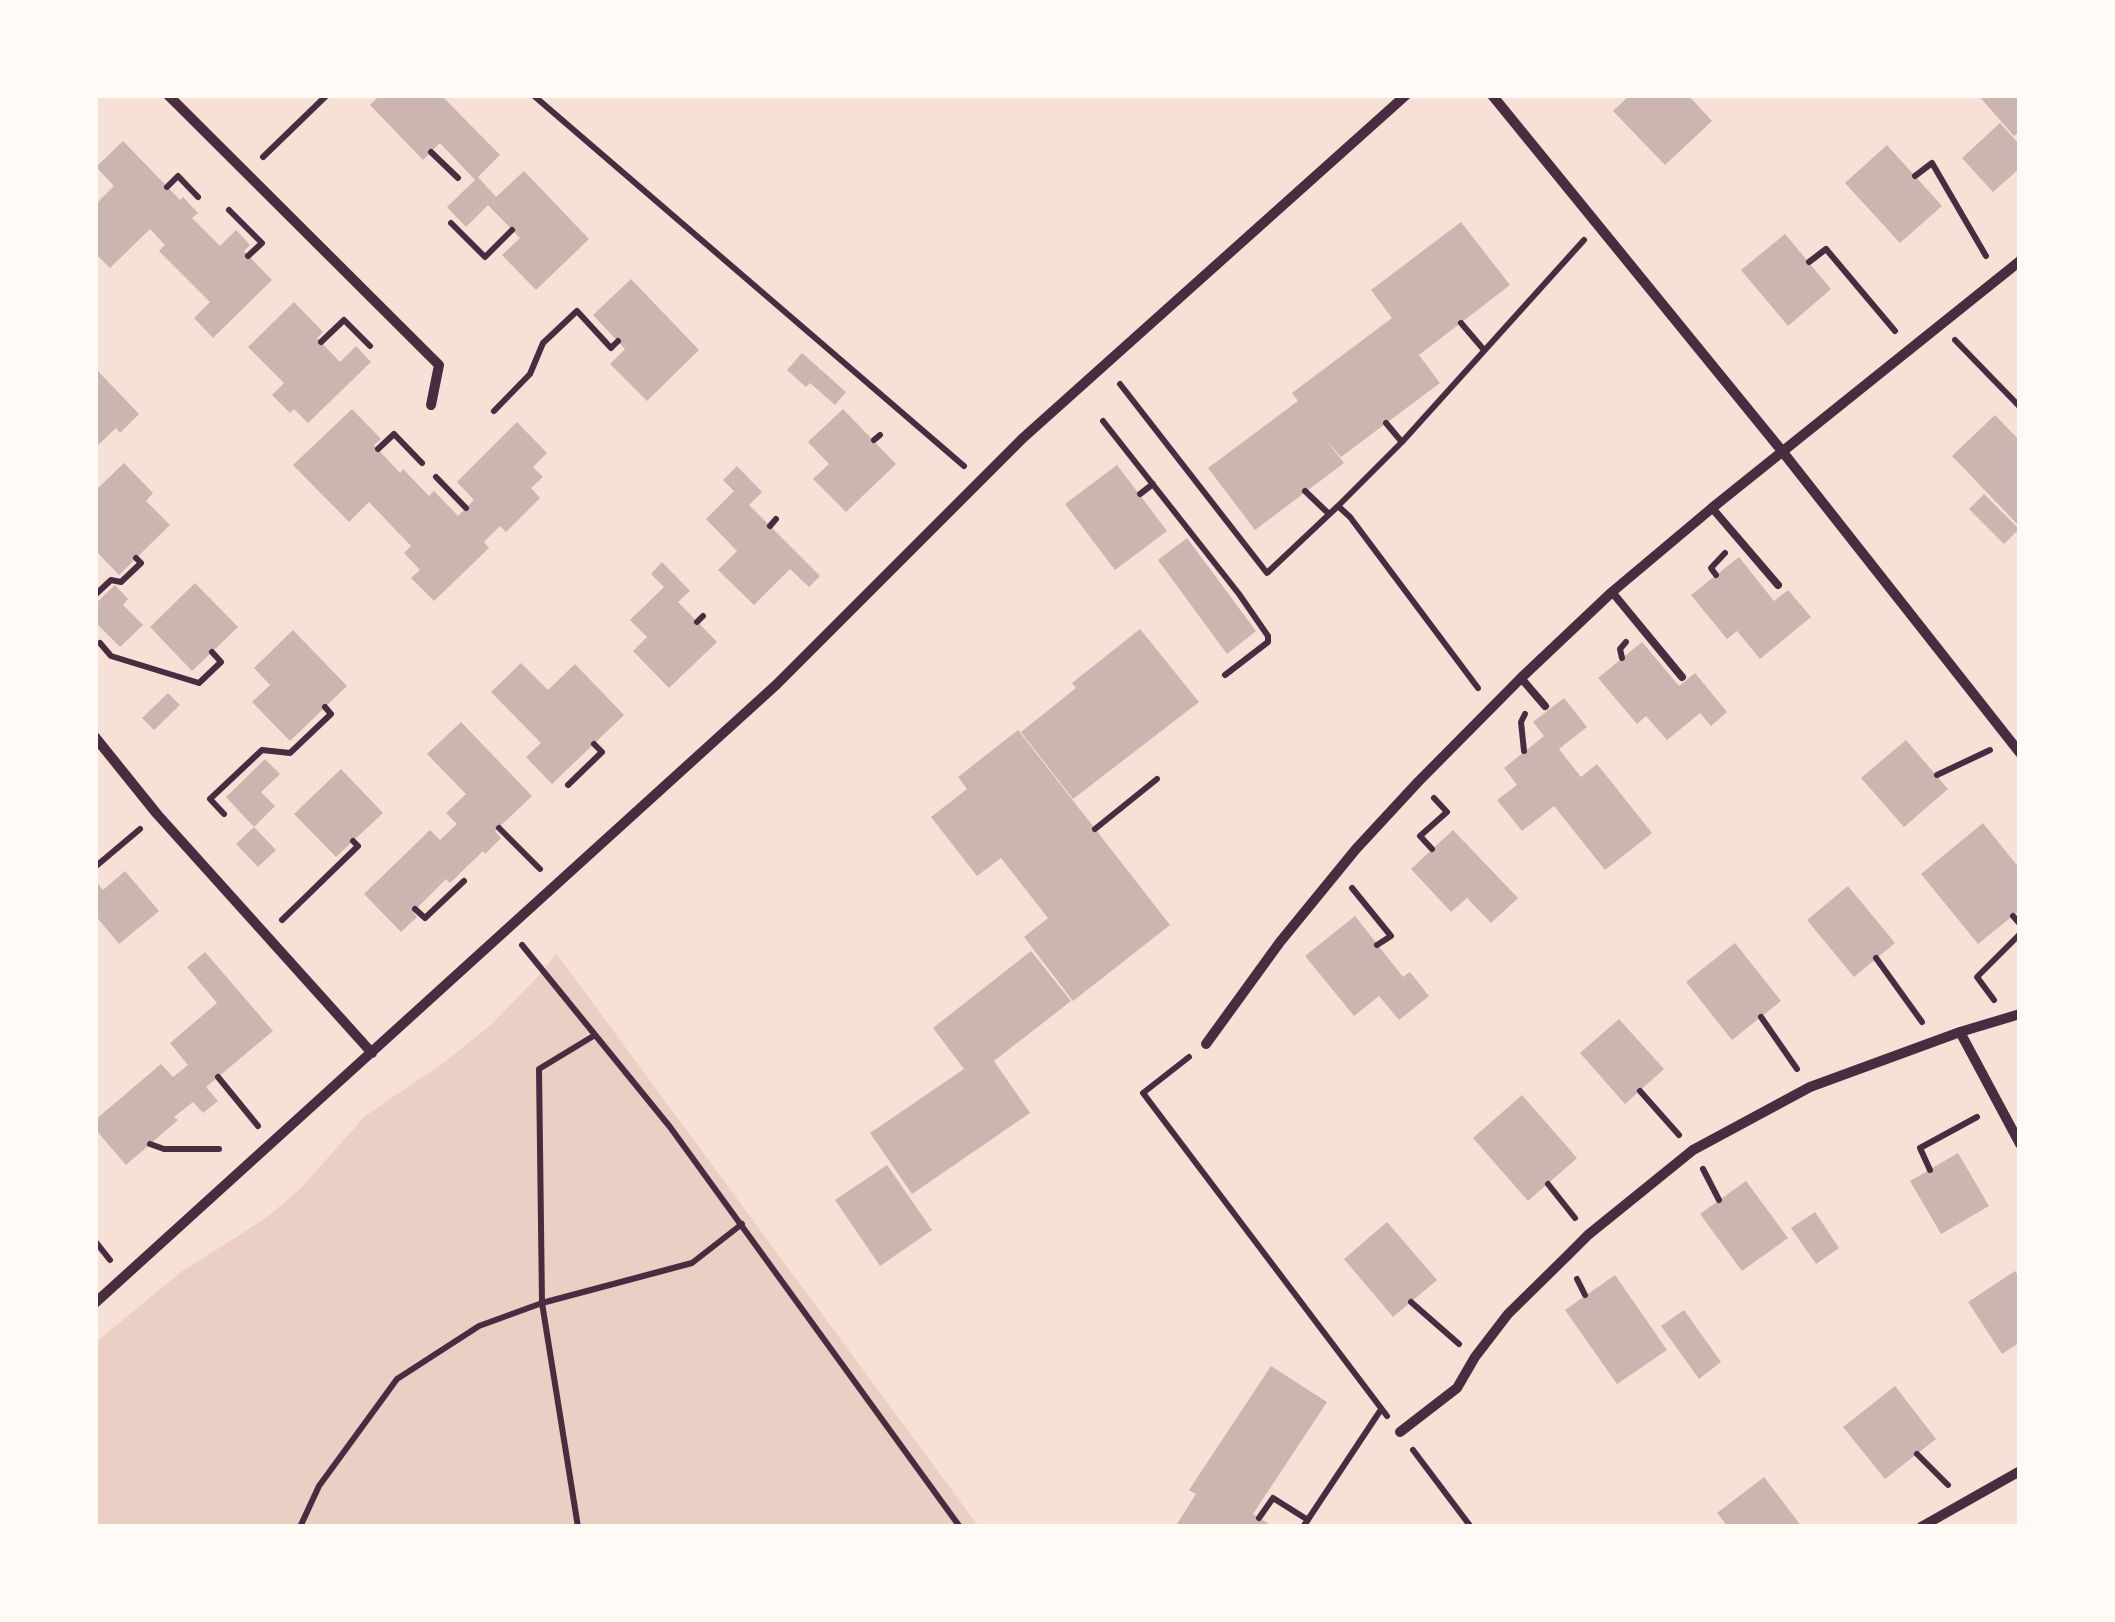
<!DOCTYPE html>
<html>
<head>
<meta charset="utf-8">
<style>
  body { margin:0 }
  #map { position:relative; width:2115px; height:1622px; overflow:hidden; background:#f7e1d7; font-family:Overpass,sans-serif }
  canvas { display:block }
  .frame { position:absolute; inset:0; border:98px solid #fffaf5; pointer-events:none }
</style>
</head>
<body>
<div id="map">
<canvas width="2115" height="1622"></canvas>
<div class="frame"></div>
</div>
<script>
const context = document.querySelector('canvas').getContext('2d');
context.lineJoin = 'round';
function fill(path, color) { context.fillStyle = color; context.fill(path, 'evenodd'); }
function stroke(path, color, width, dash) { context.strokeStyle = color; context.lineWidth = width; context.lineCap = dash ? 'butt' : 'round'; context.setLineDash(dash || []); context.stroke(path); }
fill(new Path2D(`
  M556 953 979 1527H95V1343L181 1272 266 1218 302 1187 365 1116 443 1063 492 1024 543 971Z`), '#ebcfc5');
fill(new Path2D(`
  M380 95H441L500 155 478 177 496 197 524 171 589 239 536 290 502 255 520 238 488 205 466 227 447 207 475 180 440 143 423 160 370 105Z
  M1630 95H1688L1712 121 1665 165 1613 111Z
  M1978 95H2020V131L2014 136Z
  M2000 123 2020 145V168L1993 192 1962 158Z
  M123 141 180 200 183 197 198 213 192 218 220 246 236 230 250 245 244 251 272 280 213 338 194 318 210 302 159 251 165 245 150 229 110 268 95 253V205L114 186 96 167Z
  M1887 145 1942 206 1900 243 1845 183Z
  M1461 222 1510 285 1419 355 1440 383 1341 457 1325 439 1344 463 1255 530 1208 468 1298 401 1292 393 1392 318 1371 290Z
  M1785 234 1831 289 1788 326 1741 270Z
  M631 279 699 350 647 401 610 364 625 349 593 315Z
  M294 302 323 332 317 338 340 362 356 346 371 362 308 423 294 409 290 413 272 395 284 383 248 347Z
  M802 353 846 392 835 405 810 383 806 387 787 370Z
  M95 368 139 414 120 433 116 428 95 448Z
  M352 409 381 439 374 445 400 473 403 469 429 496 434 491 458 516 474 500 457 482 517 422 547 453 533 467 543 477 531 488 540 498 506 532 500 526 484 542 489 548 434 601 411 578 420 570 404 553 411 546 369 502 349 522 293 465Z
  M843 409 896 464 846 512 813 479 829 464 808 442Z
  M1995 415 2020 441V527L1952 456Z
  M124 463 153 493 146 501 170 525 119 575 98 553 95 556V491Z
  M1117 465 1167 531 1115 570 1065 504Z
  M737 466 762 492 749 505 820 576 809 587 790 569 754 605 718 570 737 551 706 519 734 491 723 480Z
  M1984 494 2019 529 2004 544 1969 509Z
  M1187 538 1256 631 1227 654 1158 560Z
  M1739 557 1774 601 1788 590 1811 617 1760 659 1737 631 1727 639 1691 595Z
  M662 562 690 591 678 602 717 642 669 688 633 651 647 637 630 620 664 587 651 574Z
  M195 583 238 627 192 671 150 627Z
  M115 585 128 599 123 605 143 625 120 647 95 622V604Z
  M1140 629 1199 702 1073 799 1021 732 1076 688 1072 683Z
  M293 630 347 686 290 741 252 702 270 685 254 668Z
  M1642 642 1679 686 1695 673 1727 712 1711 726 1700 713 1667 740 1646 716 1637 724 1598 678Z
  M521 663 548 690 575 664 624 715 552 784 526 757 541 743 491 692Z
  M168 693 180 705 154 730 142 718Z
  M1564 698 1587 727 1559 749 1581 777 1597 764 1652 833 1605 870 1554 806 1522 831 1497 800 1517 785 1504 768 1544 736 1533 722Z
  M461 722 532 796 495 831 501 838 485 854 483 851 450 883 446 879 413 912 417 917 401 932 364 894 430 830 440 840 457 824 446 813 466 794 427 754Z
  M1018 730 1170 925 1073 1001 1024 937 1048 918 1001 858 977 876 931 817 967 789 958 777Z
  M1906 740 1948 789 1904 827 1861 778Z
  M265 759 280 774 261 792 275 806 254 827 226 797Z
  M341 769 383 813 336 857 294 814Z
  M1983 823 2020 869V910L1978 944 1921 874Z
  M254 827 276 850 258 867 236 844Z
  M1453 830 1518 898 1491 923 1467 898 1451 912 1411 869Z
  M125 871 159 911 119 944 95 915V880L103 890Z
  M1848 886 1895 943 1854 977 1807 920Z
  M1355 916 1403 977 1410 972 1429 996 1399 1020 1379 996 1354 1016 1305 956Z
  M1735 943 1781 1001 1732 1040 1686 982Z
  M1031 951 1071 1001 994 1061 1030 1113 912 1194 870 1133 964 1069 933 1028Z
  M205 952 273 1031 206 1087 218 1101 203 1113 193 1102 174 1117 178 1120 126 1165 95 1129V1120L161 1064 173 1077 188 1065 170 1043 217 1003 187 967Z
  M1619 1019 1664 1069 1625 1104 1580 1053Z
  M1522 1095 1577 1158 1528 1201 1473 1138Z
  M1958 1153 1989 1206 1941 1234 1910 1181Z
  M887 1165 932 1230 880 1266 835 1200Z
  M1746 1181 1788 1238 1742 1271 1700 1214Z
  M1815 1212 1839 1248 1816 1264 1791 1228Z
  M1387 1222 1437 1280 1393 1317 1344 1259Z
  M2015 1271 2020 1279V1342L2002 1354 1968 1302Z
  M1615 1275 1667 1350 1617 1384 1565 1310Z
  M1684 1310 1721 1362 1699 1379 1661 1326Z
  M1271 1366 1327 1402 1253 1514 1269 1524 1267 1527H1175L1196 1494 1189 1490Z
  M1895 1386 1936 1439 1885 1479 1843 1427Z
  M1764 1477 1802 1527H1728L1717 1513Z`), '#ccb4b1');
stroke(new Path2D(`
  M533 95 964 466
  M431 152 458 178
  M263 157 327 95
  M1915 176 1932 163 1986 256
  M167 187 178 176 198 197
  M229 210 262 243 248 256
  M451 223 485 257 512 230
  M1809 262 1826 249 1895 331
  M1461 323 1484 350
  M1955 340 2020 407
  M321 342 344 320 370 346
  M1120 384 1267 573 1338 506
  M494 411 530 374 543 343 577 311 611 348 618 341
  M1103 421 1239 594 1268 636V642L1225 675
  M1386 423 1401 441
  M874 440 880 435
  M378 449 394 434 422 463
  M436 477 466 508
  M1305 491 1329 514
  M1140 494 1153 484
  M770 526 776 519
  M1716 575 1711 568 1725 553
  M95 595 111 580 121 582 141 563 136 558
  M697 622 703 616
  M100 643 111 656 199 683 221 662 212 652
  M1622 658 1620 649 1626 642
  M1478 688 1350 517 1338 506 1402 442 1584 240
  M1524 751 1521 722 1525 714
  M1937 775 1990 750
  M568 785 602 752 594 744
  M224 814 210 799 262 750 290 753 331 714 325 707
  M499 828 540 869
  M1095 829 1157 779
  M1432 849 1420 836 1447 812 1434 798
  M95 867 140 829
  M1352 888 1391 936 1377 945
  M415 909 425 918 464 881
  M2013 916 2020 924
  M282 920 358 846 353 841
  M522 945 670 1127 960 1527
  M1876 958 1922 1022
  M1994 1000 1977 977 2020 934
  M1761 1017 1797 1069
  M1189 1057 1143 1093 1387 1416
  M218 1077 258 1126
  M1640 1091 1679 1135
  M150 1144 164 1149H219
  M1703 1169 1719 1200
  M1930 1170 1920 1148 1977 1117
  M1548 1184 1575 1218
  M95 1241 110 1260
  M1577 1279 1585 1295
  M1411 1302 1459 1344
  M1413 1450 1471 1527
  M1917 1454 1948 1485
  M1259 1518 1273 1498 1308 1520
  M300 1527 319 1486 397 1379 479 1326 542 1303 692 1263 742 1224
  M578 1527 542 1303 539 1069 595 1035
  M1303 1527 1380 1411`), '#4a2c40', 6);
stroke(new Path2D(`
  M1712 508 1778 585
  M1612 592 1682 677
  M1521 678 1545 706`), '#4a2c40', 8);
stroke(new Path2D(`
  M168 95 439 365 431 405
  M1492 95 1782 451 2020 753
  M95 737 157 814 372 1053
  M1960 1032 2020 1144
  M1206 1044 1280 942 1356 849 1418 782 1521 678 1612 592 1712 508 2020 261
  M95 1303 776 685 1023 438 1406 95
  M1400 1432 1457 1388 1475 1357 1508 1314 1565 1258 1588 1235 1693 1150 1810 1087 1960 1032 2020 1014
  M1921 1527 2020 1471`), '#4a2c40', 10);
</script>
</body>
</html>
